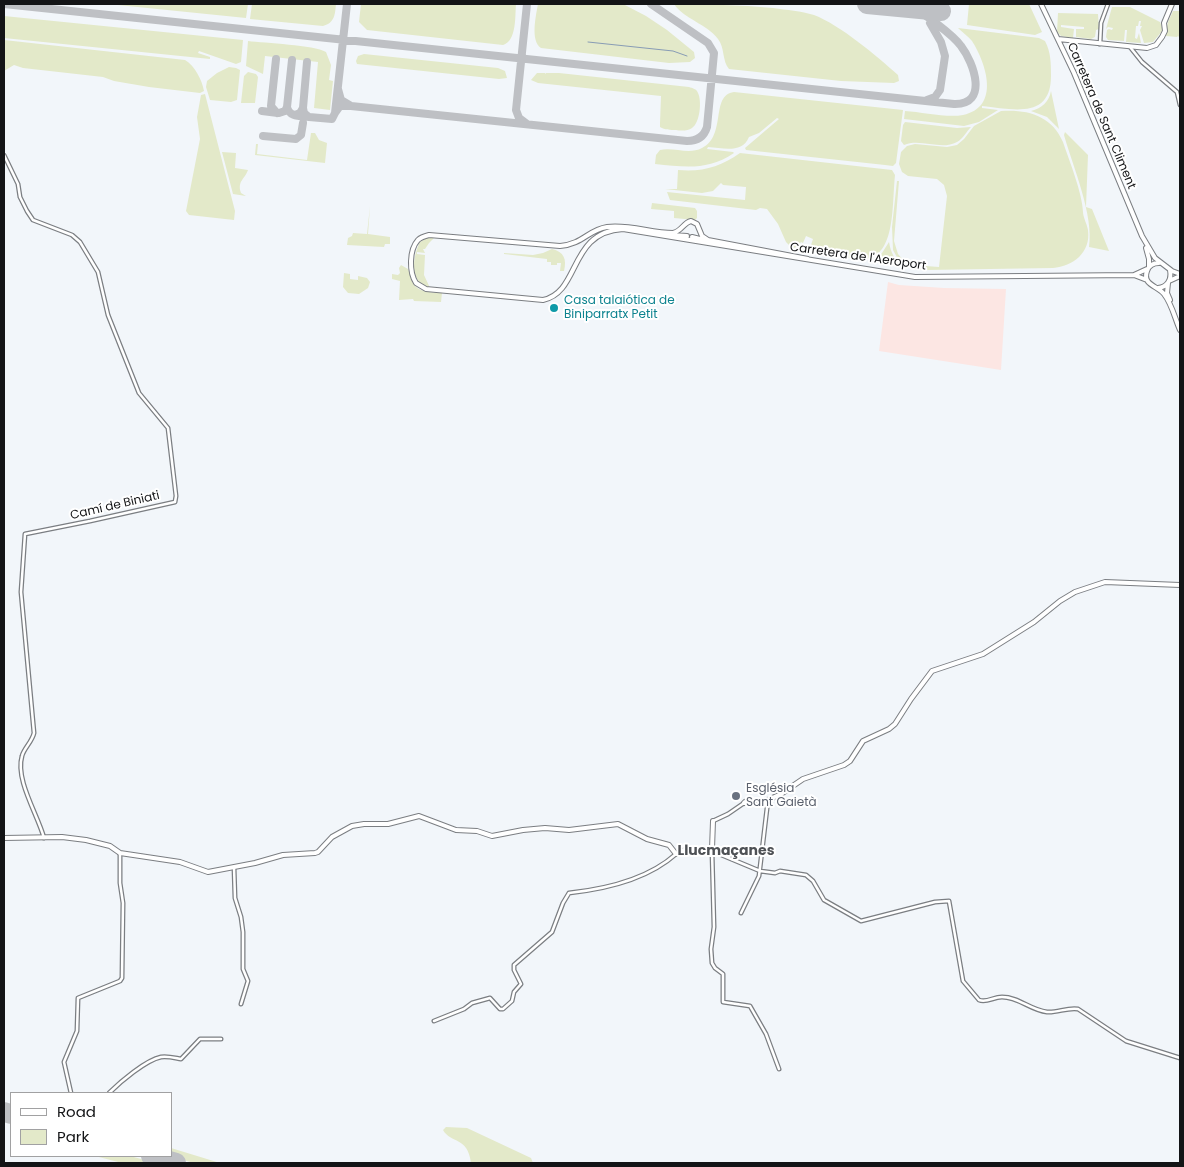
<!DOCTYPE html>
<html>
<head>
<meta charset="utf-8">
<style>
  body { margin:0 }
  #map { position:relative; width:1184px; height:1167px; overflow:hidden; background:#f2f6fa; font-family:Poppins,sans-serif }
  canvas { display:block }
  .frame { position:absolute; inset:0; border:5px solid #131416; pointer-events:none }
  .legend { position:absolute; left:10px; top:1092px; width:162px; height:65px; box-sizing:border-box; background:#fff; border:1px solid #a1a1a2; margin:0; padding:6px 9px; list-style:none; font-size:15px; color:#131416 }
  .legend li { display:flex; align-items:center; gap:10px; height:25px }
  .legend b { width:25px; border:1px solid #a1a1a2 }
</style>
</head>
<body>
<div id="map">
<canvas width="1184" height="1167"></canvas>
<div class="frame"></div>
<ul class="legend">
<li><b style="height:6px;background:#fff"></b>Road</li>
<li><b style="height:14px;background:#e3e9c9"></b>Park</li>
</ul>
</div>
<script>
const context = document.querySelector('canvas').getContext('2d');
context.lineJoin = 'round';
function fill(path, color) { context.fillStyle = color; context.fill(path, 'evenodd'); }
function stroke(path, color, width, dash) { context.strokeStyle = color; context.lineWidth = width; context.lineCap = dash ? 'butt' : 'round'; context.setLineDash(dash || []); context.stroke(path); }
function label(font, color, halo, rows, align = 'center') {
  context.font = font + ' Poppins,sans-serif'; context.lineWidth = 4; context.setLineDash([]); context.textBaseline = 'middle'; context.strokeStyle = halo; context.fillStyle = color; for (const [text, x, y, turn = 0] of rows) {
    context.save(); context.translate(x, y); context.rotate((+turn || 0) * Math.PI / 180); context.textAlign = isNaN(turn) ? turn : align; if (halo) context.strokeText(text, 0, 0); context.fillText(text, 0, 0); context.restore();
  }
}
fill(new Path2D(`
  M888 282 899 285 944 288 1006 289 1001 370 879 351Z`), '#fce6e3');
fill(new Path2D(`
  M108 4H248L246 18Z
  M252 4H336C335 14 335 23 323 26L250 19Z
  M361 4H516C515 15 517 41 503 45L367 30 359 22Z
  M538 4H623L646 16 667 30 694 52 695 58 690 62 669 63 541 48C530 41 536 15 538 4Z
  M674 4C707 4 739 5 773 8 787 10 801 11 814 15 840 25 877 56 898 75L899 81 894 83 841 81 729 69C722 61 725 48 718 39 707 24 684 19 674 4Z
  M969 4H1029L1042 32 1035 35 967 25Z
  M1112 7H1130L1160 22 1163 30 1153 42 1144 43 1140 30 1142 26H1140L1141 21H1139L1138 26H1136L1135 38 1137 39 1139 33 1141 43 1126 42 1127 30H1125L1124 41 1108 40 1106 37 1107 30 1109 29 1112 30 1113 28 1108 27 1106 29Z
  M1173 11H1180V38L1178 36 1177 37 1166 36 1165 35 1168 22Z
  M1058 13 1098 14 1099 29 1096 30 1095 37 1091 39 1076 37V29H1084V27L1061 25V27L1074 29 1073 38 1061 36 1057 32Z
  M4 16 243 40 241 62 236 64 199 51 198 53 210 57V59L4 38Z
  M958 28 1039 38 1045 41C1051 52 1051 64 1051 76 1051 120 1012 109 982 106V108L998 110 979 122 964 126 904 119 905 111C922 112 947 118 963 115 1001 107 986 63 972 41 968 36 962 32 958 28Z
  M4 40 185 60C195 66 202 80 204 91L200 93 149 87 114 81 103 77 23 68 14 65 4 71Z
  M248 41C265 43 314 45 326 52L331 65 329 80 333 81 330 110 314 108 318 62 265 56 263 74 246 66Z
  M364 54 498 68 505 71 507 78 499 79 357 64 356 61 358 56Z
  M229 67 236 68 240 70 237 100 231 102 210 100 206 87 207 81 217 73Z
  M248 72 256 74 258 77 255 103H241L244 76Z
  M537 73H545V74L546 73H559L689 87C692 88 697 89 698 93 702 101 700 123 692 128 688 131 681 131 676 130 670 130 665 130 660 127V123L661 96 538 83 531 80Z
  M1051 91 1059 129 1047 117 1031 111C1042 108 1049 102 1051 91Z
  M734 92 903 110 896 163 893 166 885 165 746 150 745 148 779 119 777 118 759 133 749 137C742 154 723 148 708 147L707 149 733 152 734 153C707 171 685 167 655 164L656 155 660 150C674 147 689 155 702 148 727 136 710 95 734 92Z
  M205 94 235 211 234 220 189 215 186 211 200 139 197 117 201 95Z
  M1001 111C1028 109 1052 116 1063 142 1070 163 1082 192 1083 212 1083 217 1087 224 1088 230 1091 253 1073 266 1053 268L926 270 914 269 904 264 898 259 893 250 892 227 897 181H899L894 241 898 254 904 261 912 265 939 267 947 196 944 185 937 179 908 176 902 172 899 164 901 152 907 146 915 144 947 147 957 145 964 139 974 126Z
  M905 122 957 128 971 127C966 132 963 139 957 142 941 151 921 138 904 145L901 141 903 125Z
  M1065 132 1088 155 1086 207 1092 209 1109 251 1089 247C1094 215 1073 167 1064 135Z
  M311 133H315L319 140 327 143 325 163 255 155 256 144H258L257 154 307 160Z
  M222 152 236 153 235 168 248 170C245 179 237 181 241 193L246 196 233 194Z
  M740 153 892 170 895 175C891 214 898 277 839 255 835 253 836 255 832 255 825 255 816 253 809 251L813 239 806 236 803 243 801 242 797 247 792 248 786 242 778 224 767 209 760 208 756 210 670 200 667 192 745 200 746 187 723 185 717 191 723 185 721 183 713 191 702 193 665 189H677L678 170C703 172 720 167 740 153Z
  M652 203 695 208 697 211V218L695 220 674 218V211L651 209Z
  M370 206 368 234 390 237V244H385L384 247 347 245 348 238 352 236 353 233 367 234Z
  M435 237 429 243 425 249H423L425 253 417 252V254L425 255 424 275 430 288C409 283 412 258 420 242L427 238Z
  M889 242C891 253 894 260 904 266L903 267 873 261 882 253Z
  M552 249C564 252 567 259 564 271H560L561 263H557V265H551V262H547V259L504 254V253L533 255 543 253Z
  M401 265 408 269C410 273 410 277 412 281 417 293 431 292 442 293L441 302 414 301 413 299 399 300 400 281 392 279V274L398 275 400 273 399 268Z
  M344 273 350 274V279L358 280V276L367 278 370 282 368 288 359 294 348 293 343 287Z
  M446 1127 467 1128 531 1158 533 1163H471C468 1136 451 1144 443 1130Z
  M171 1148 220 1163H194L169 1156H171Z
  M95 1156H130L156 1163H122Z`), '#e3e9c9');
stroke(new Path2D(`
  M588 42 673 51 687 56`), '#889cb5', 1);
stroke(new Path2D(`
  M4 4 954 104C989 105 974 63 961 46 954 36 923 12 912 8
  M347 4 335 113 340 106H350
  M276 59 271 106 277 113
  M338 89 341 100 351 106 687 141C697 141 704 137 707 127L714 53 708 43 651 4
  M927 100 935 97 940 90 945 56 941 42 930 23
  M287 107 292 60
  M262 111 278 113
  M279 113 285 111 287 107C289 117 300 116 309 117L304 113 303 108
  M295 115 300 113 303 108 307 62
  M309 117 332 119 335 113
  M527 124 519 118 516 110 527 4
  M263 136 296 139 301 135 303 123`), '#bec0c4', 8);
stroke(new Path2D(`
  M867 4 941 11
  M4 1112 11 1114
  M151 1156 176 1163`), '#bec0c4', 20);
const street = new Path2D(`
  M1100 44 1101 23 1108 4
  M1130 47 1142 62 1177 92 1180 105
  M4 155 18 184 20 197 27 211 33 220 72 235 80 242 98 272 108 315 139 393 168 428 176 496 175 502 90 521 25 534 21 592 34 733C32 742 24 748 22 756 15 780 38 815 44 838
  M713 821 728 814 744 803
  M712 851 760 871 775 873 780 871 806 875 813 881 824 900 861 921 935 902 949 901 963 981 979 1000C987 1003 993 997 1002 997 1019 997 1030 1010 1047 1012 1057 1013 1068 1007 1078 1009L1126 1041 1180 1058
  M712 851 714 927 711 949 712 963 715 968 723 974V1002L750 1006 766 1034 779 1069
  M234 867 235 898 241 917 243 932V969L248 981 241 1004
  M741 913 759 876 768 800 745 802
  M434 1021 464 1009 472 1003 490 998 500 1009H503L512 1001 514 992 521 984 514 970V965L552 932 563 903 569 893C606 889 647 880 676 854
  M71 1093 64 1062 77 1031 78 998 120 981 122 978 123 903 120 883V853
  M109 1093C120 1082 146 1060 161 1057 168 1056 175 1058 181 1059L200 1039H221`);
const secondary = new Path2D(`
  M1041 4 1074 73 1142 236 1155 258 1172 271 1180 274
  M1058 39 1147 48 1156 45 1162 37 1165 31 1164 23 1172 4
  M673 235 687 236
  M692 237 704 240
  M1146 248 1149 259V267
  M808 259 708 240 702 236 697 224 691 221C683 223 682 231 673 233 651 233 629 224 607 227 588 230 583 244 560 246L429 235C425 236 421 237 418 240 409 250 409 272 416 283L426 289 543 300C581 292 568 232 623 229L915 277 1134 275 1147 280
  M1159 263C1153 263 1149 265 1147 271 1142 285 1158 286 1164 294 1172 304 1175 319 1180 330
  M1134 275 1147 269
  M1169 281 1180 276
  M1168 283 1167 293 1170 300
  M1158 288C1167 287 1172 280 1170 270
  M768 800 781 794 803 779 844 765 850 761 863 741 889 729 895 724 911 699 932 671 983 654 1034 622 1060 601 1075 592 1105 582 1180 585
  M744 803 745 802
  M4 838 62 837 86 840 110 846 120 853 180 862 208 872 255 863 283 855 315 853 318 852 332 837 352 826 364 824H388L419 816 456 830 477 831 492 836 523 830 545 828 569 830 618 824 647 839 669 845 676 854 685 850 712 849 713 821`);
stroke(street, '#7b7e82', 5);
stroke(secondary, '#7b7e82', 6);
stroke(street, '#fff', 2.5);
stroke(secondary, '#fff', 4);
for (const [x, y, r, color] of [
  [554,308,5,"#0f9aa8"],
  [736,796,5,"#6b7280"]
]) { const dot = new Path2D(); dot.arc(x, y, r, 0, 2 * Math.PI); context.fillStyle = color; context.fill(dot); stroke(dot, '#fff', 2); }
label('12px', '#131416', '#fff', [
  ["Carretera de Sant Climent",1101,116,67],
  ["Carretera de l'Aeroport",858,257,8],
  ["Camí de Biniati",115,506,-13]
]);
label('12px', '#0d838f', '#fff', [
  ["Casa talaiótica de",564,301],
  ["Biniparratx Petit",564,315]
], 'left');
label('12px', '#5b616d', '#fff', [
  ["Església",746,789],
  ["Sant Gaietà",746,803]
], 'left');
label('bold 14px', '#4e5155', '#fff', [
  ["Llucmaçanes",726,851]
]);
</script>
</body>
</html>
